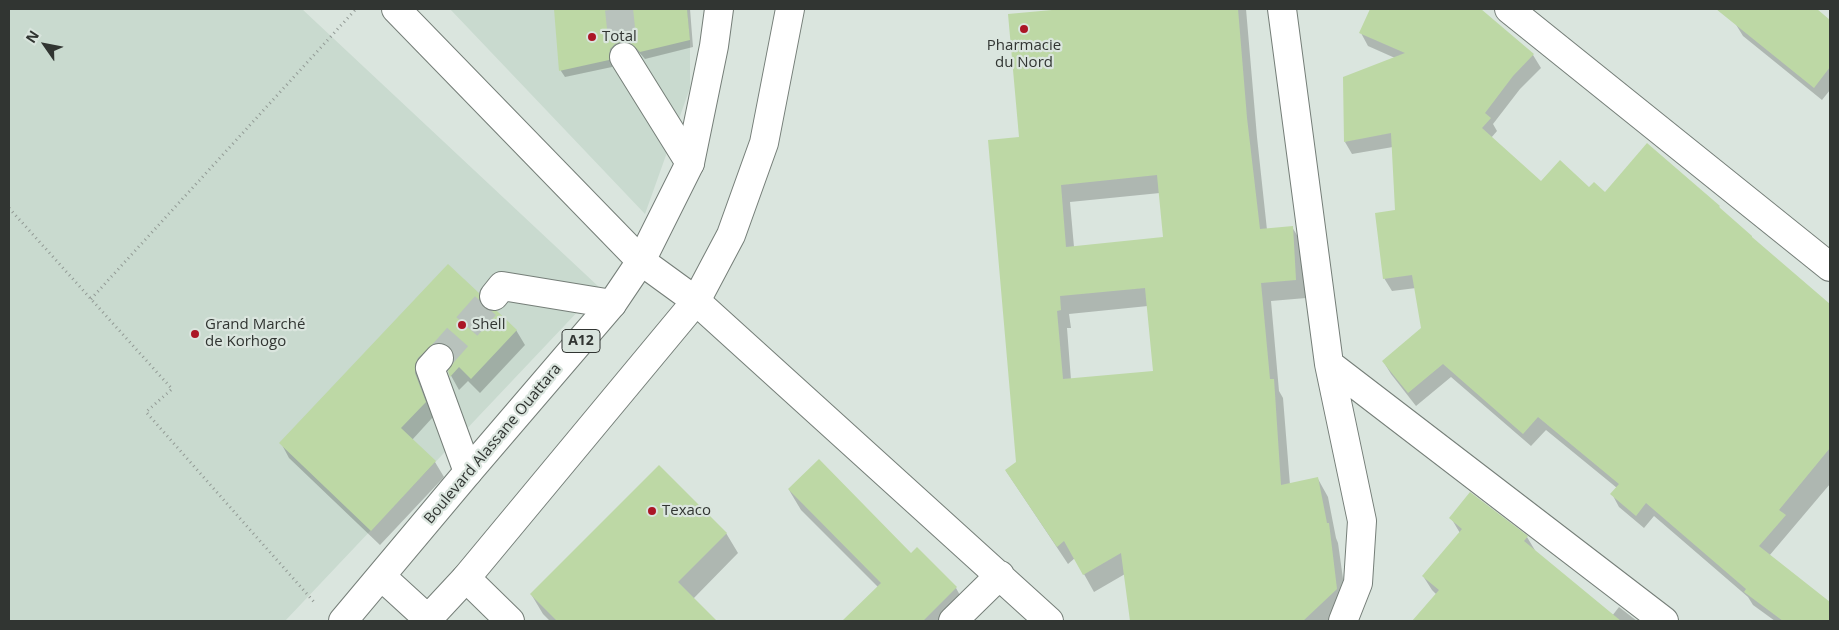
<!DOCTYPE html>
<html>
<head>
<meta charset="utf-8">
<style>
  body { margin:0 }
  #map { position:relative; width:1839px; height:630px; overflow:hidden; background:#dae5de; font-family:"Open Sans",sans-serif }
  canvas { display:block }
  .frame { position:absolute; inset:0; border:10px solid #313532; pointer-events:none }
  .north { position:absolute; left:20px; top:20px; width:50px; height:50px; -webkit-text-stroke:4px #dae5de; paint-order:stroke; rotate:303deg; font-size:14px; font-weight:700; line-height:20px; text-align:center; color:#313532 }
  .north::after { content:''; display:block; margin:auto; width:18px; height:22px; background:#313532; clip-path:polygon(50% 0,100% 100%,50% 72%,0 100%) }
</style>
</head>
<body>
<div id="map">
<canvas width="1839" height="630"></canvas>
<div class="frame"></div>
<div class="north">N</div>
</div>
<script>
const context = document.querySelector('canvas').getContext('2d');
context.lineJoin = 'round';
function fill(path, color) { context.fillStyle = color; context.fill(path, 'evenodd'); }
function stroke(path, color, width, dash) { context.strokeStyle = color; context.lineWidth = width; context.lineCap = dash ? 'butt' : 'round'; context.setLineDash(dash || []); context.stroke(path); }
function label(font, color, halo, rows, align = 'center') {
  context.font = font + ' "Open Sans",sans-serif'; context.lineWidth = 4.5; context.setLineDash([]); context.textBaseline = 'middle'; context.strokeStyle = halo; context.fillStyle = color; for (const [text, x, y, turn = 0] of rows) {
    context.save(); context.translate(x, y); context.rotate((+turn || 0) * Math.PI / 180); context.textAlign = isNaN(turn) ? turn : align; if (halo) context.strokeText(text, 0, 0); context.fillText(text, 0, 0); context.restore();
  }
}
fill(new Path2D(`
  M9 9H302L600 288 285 621H9Z
  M450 9H687L690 40V88L645 214Z`), '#c9dacf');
fill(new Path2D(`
  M564 9H690L693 47 645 59 637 50 628 48 614 57 612 67 565 77 561 71 556 12Z
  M1077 9H1246L1257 137 1267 230 1292 227 1303 245 1306 298 1271 301 1279 391 1283 398 1290 485 1318 479 1328 497 1336 538 1338 543 1347 607 1332 621H1135L1130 614 1125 574 1094 592 1075 558 1068 564 1006 471 1017 463 1021 138 1009 15ZM1160 193 1164 238 1074 247 1070 202ZM1148 306 1154 372 1071 380 1067 328H1071L1069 314Z
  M1371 9H1479L1533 55 1541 68 1520 89 1493 124 1497 131 1491 138 1541 182 1589 189 1605 194 1719 207 1722 212 1753 241 1830 305V484L1769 556 1830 603V621H1775L1753 605 1748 597 1654 516 1644 528 1619 507 1612 494 1617 488 1546 430 1531 446 1451 377 1416 406 1391 374 1383 361 1422 328 1416 288 1392 291 1384 278 1397 211 1393 147 1352 154 1345 142 1395 58 1368 46 1361 33Z
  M1743 9H1814L1830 22V90L1822 100 1743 36 1735 23 1745 10Z
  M478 294 487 309 516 330 525 345 480 393 468 381 459 390 449 372 455 362V359L452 357 442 358 433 417 412 440 435 462 444 477 380 545 289 458 281 443Z
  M789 490 911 554 956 588 967 608 962 621H844L878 587 801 510Z
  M1451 518 1527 537 1536 552 1612 616 1619 607 1637 621H1414L1437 595 1432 590 1423 576 1460 533Z
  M726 533 738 553 693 599 715 621H550L543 614 531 594Z`), '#0003');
fill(new Path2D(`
  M554 9H687L690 40 640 52 632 44 623 41 615 44 610 49 609 60 559 71Z
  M1063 9H1238L1247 118 1260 229 1293 226 1296 280 1261 283 1270 379H1274L1281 485 1318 477 1327 523H1329L1337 589 1303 621H1130L1121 553 1083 575 1064 541 1057 547 1005 470 1016 462 988 140 1019 137 1008 14ZM1157 175 1163 237 1066 247 1061 185ZM1145 288 1153 371 1063 379 1057 311 1061 310 1060 296Z
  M1370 9H1481L1534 54 1513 76 1485 113 1491 118 1482 128 1541 181 1560 160 1589 187 1594 182 1605 192 1647 143 1720 206 1719 207 1752 236V237L1830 304V448L1779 510 1786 515 1759 546 1830 602V621H1783L1744 592 1746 589 1646 503 1636 516 1610 494 1619 484 1538 417 1523 434 1443 364 1408 393 1382 361 1421 328 1412 275 1383 279 1375 213 1395 210 1391 133 1344 142 1343 77 1405 53 1359 33Z
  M1716 9H1817L1830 20V67L1814 88Z
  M448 264 479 293V301L484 308 491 311H497L517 330 471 379 459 367 450 377 448 371 454 362V354L450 347 443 343H434L418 358 415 365V373L426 402 401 428 436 461 371 531 279 443Z
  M819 459 911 553 917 547 957 587 923 621H842L881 583 788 489Z
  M659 465 727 533 678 582 717 621H557L530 594Z
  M1470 492 1528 536 1524 541 1621 621H1412L1439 590 1422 576 1462 529 1449 518Z`), '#bdd8a5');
stroke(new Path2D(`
  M619 9 624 57
  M439 358 494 296`), '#b8c2bc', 28, [28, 14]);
const minor = new Path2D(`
  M396 9 641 261 696 301 1049 621
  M1282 9 1329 364 1362 521 1358 583 1343 621
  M1509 9 1830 267
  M624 57 690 163
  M494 296 502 286 612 304
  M439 358 430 368 468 472
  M1329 364 1664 621
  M466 578 510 621
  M953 621 1000 575`);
const major = new Path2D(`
  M381 576 428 619
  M343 621 468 472 612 304 641 261 690 163 714 46 719 9
  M426 621 466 578 696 301 731 235 764 143 790 9`);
stroke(minor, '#757e78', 30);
stroke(major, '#757e78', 30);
stroke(new Path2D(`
  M9 208 172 389 146 412 314 602
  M91 299 356 9`), '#929a95', 3, [1, 4]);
stroke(minor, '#fff', 28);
stroke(major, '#fff', 28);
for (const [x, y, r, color] of [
  [1024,29,5,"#ab1625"],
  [592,37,5,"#ab1625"],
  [462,325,5,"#ab1625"],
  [195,334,5,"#ab1625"],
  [652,511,5,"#ab1625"]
]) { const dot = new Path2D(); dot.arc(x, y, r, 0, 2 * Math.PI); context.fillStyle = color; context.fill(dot); stroke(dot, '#dae5de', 2); }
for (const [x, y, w] of [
  [581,341,38]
]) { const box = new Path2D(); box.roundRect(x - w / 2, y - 11.5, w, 23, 4); context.fillStyle = '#dae5de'; context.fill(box); stroke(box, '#313532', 1); }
label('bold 14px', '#313532', null, [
  ["A12",581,341]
]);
label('15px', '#313532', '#dae5de', [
  ["Total",602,37],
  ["Pharmacie",1024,46,"center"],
  ["du Nord",1024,63,"center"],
  ["Grand Marché",205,325],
  ["de Korhogo",205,342],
  ["Shell",472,325],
  ["Texaco",662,511]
], 'left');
label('15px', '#313532', '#dae5de', [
  ["Boulevard Alassane Ouattara",493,444,-50]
]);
</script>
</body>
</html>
